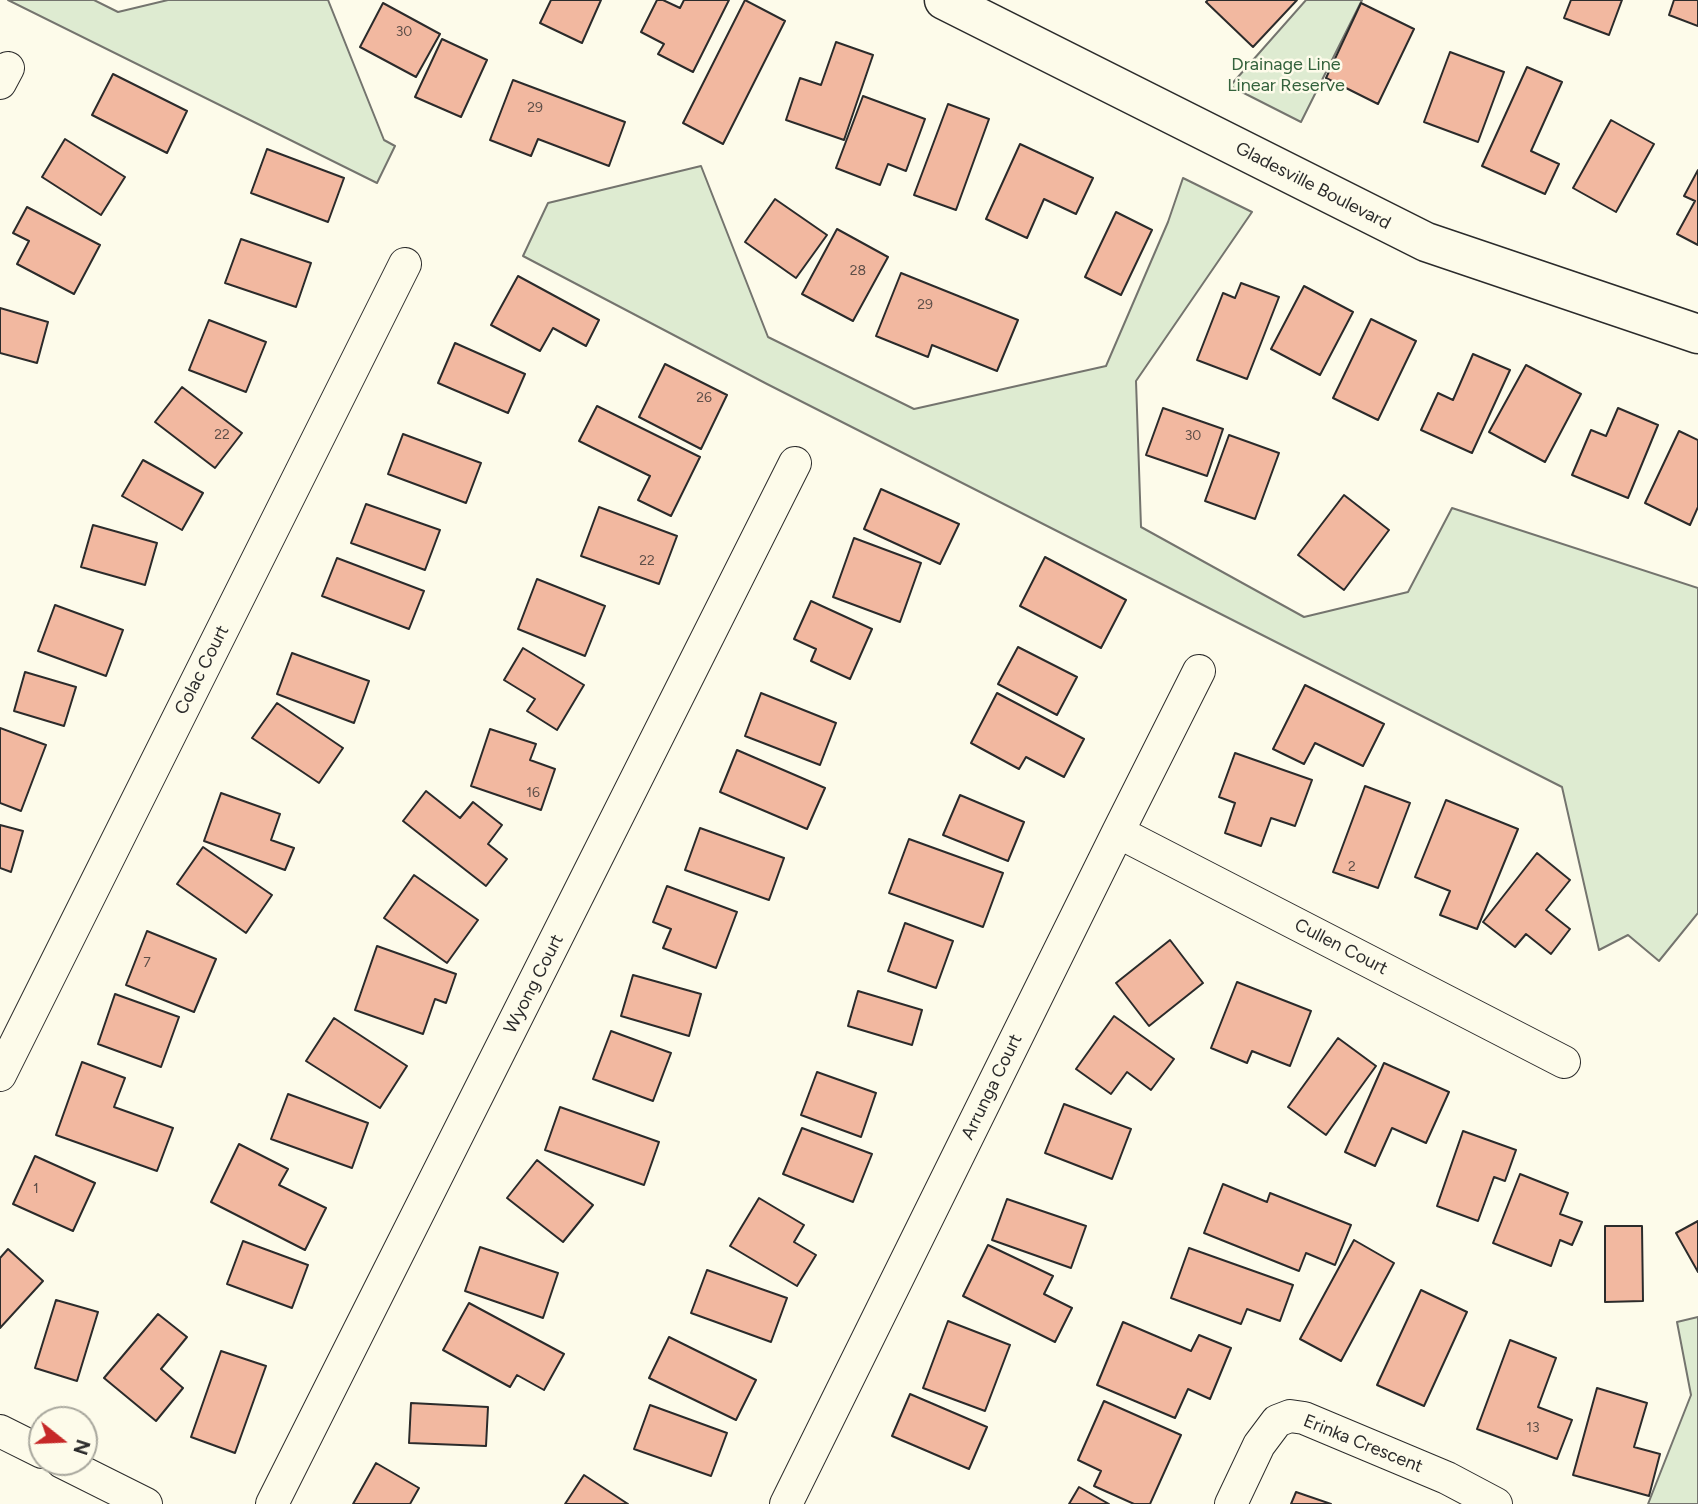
<!DOCTYPE html>
<html>
<head>
<meta charset="utf-8">
<style>
  body { margin:0 }
  #map { position:relative; width:1698px; height:1504px; overflow:hidden; background:#fdfbea; font-family:Figtree,sans-serif }
  canvas { display:block }
  .north { position:absolute; left:28px; top:1406px; width:70px; height:70px; box-sizing:border-box; background:#fdfbea; border:2px solid #a9a89e; border-radius:50%; rotate:108deg; font-size:19px; font-weight:700; line-height:28px; text-align:center; color:#2b2b2b }
  .north::after { content:''; display:block; margin:auto; width:24px; height:32px; background:#c62828; clip-path:polygon(50% 0,100% 100%,50% 72%,0 100%) }
</style>
</head>
<body>
<div id="map">
<canvas width="1698" height="1504"></canvas>
<div class="north">N</div>
</div>
<script>
const context = document.querySelector('canvas').getContext('2d');
context.lineJoin = 'round';
function fill(path, color) { context.fillStyle = color; context.fill(path, 'evenodd'); }
function stroke(path, color, width, dash) { context.strokeStyle = color; context.lineWidth = width; context.lineCap = dash ? 'butt' : 'round'; context.setLineDash(dash || []); context.stroke(path); }
function label(font, color, halo, rows, align = 'center') {
  context.font = font + ' Figtree,sans-serif'; context.lineWidth = 5; context.setLineDash([]); context.textBaseline = 'middle'; context.strokeStyle = halo; context.fillStyle = color; for (const [text, x, y, turn = 0] of rows) {
    context.save(); context.translate(x, y); context.rotate((+turn || 0) * Math.PI / 180); context.textAlign = isNaN(turn) ? turn : align; if (halo) context.strokeText(text, 0, 0); context.fillText(text, 0, 0); context.restore();
  }
}
const green = new Path2D(`
  M8 0H94L118 12 168 0H328L384 140 395 146 377 183Z
  M1306 0H1362L1301 122 1230 86Z
  M701 166 768 337 914 409 1106 366 1168 222 1183 178 1252 212 1136 381 1141 527 1304 617 1408 592 1452 508 1698 588V913L1659 961 1628 935 1599 950 1562 787 767 384 523 256 548 203Z
  M1698 1317V1504H1648L1691 1395 1677 1322Z`);
fill(green, '#deebd1');
stroke(green, '#74746e', 2);
const building = new Path2D(`
  M551 0H601L582 43 540 23Z
  M657 0H663L680 8 684 0H729L693 72 658 54 664 44 641 32Z
  M745 0 785 21 723 144 683 123Z
  M1208 0H1297L1253 47 1206 2Z
  M1571 0H1622L1609 35 1564 18Z
  M1674 0H1698V26L1669 15Z
  M383 3 440 34 416 77 360 47Z
  M1361 3 1414 29 1378 104 1326 78Z
  M442 39 487 60 461 117 415 97Z
  M836 42 873 55 844 140 786 120 800 78 821 85Z
  M1450 52 1504 72 1478 142 1424 122Z
  M1527 67 1562 82 1531 151 1559 164 1545 194 1482 166Z
  M113 74 187 111 167 153 92 115Z
  M513 80 625 122 609 166 538 139 531 156 490 140Z
  M863 96 925 119 906 171 888 164 880 185 836 168Z
  M948 104 989 119 956 210 914 195Z
  M1611 120 1654 144 1616 212 1573 188Z
  M65 139 125 177 101 215 42 177Z
  M1020 144 1093 178 1076 214 1044 199 1027 238 986 219Z
  M267 149 344 178 328 222 251 193Z
  M1698 170V245L1677 234 1695 201 1684 196Z
  M775 199 827 235 796 278 745 242Z
  M27 207 100 245 74 294 17 264 29 241 13 233Z
  M1116 212 1152 230 1121 295 1085 277Z
  M837 229 888 257 853 321 802 294Z
  M241 239 311 263 296 307 225 283Z
  M901 273 1018 320 997 371 932 345 928 357 876 336Z
  M518 276 599 320 586 346 553 328 540 351 491 325Z
  M1241 283 1279 297 1247 379 1197 360 1223 293 1235 298Z
  M1304 286 1353 312 1320 375 1271 349Z
  M0 308 48 322 37 363 0 353Z
  M1371 319 1416 341 1378 420 1333 398Z
  M209 320 266 342 246 392 189 370Z
  M455 343 525 374 508 413 438 383Z
  M1473 354 1510 370 1472 453 1421 430 1438 393 1453 400Z
  M665 364 727 395 701 449 639 417Z
  M1526 365 1581 394 1545 462 1489 432Z
  M182 387 242 433 215 468 155 422Z
  M597 406 700 457 671 516 638 500 650 476 579 441Z
  M1163 408 1223 429 1207 476 1146 455Z
  M1618 408 1658 425 1628 498 1572 475 1591 430 1606 436Z
  M1679 431 1698 440V507L1690 525 1645 503Z
  M403 434 481 463 466 503 388 474Z
  M1229 435 1279 453 1255 519 1205 501Z
  M143 460 203 493 182 530 122 496Z
  M881 489 959 524 940 564 864 529Z
  M1344 495 1389 530 1344 590 1298 555Z
  M366 504 440 530 425 570 351 543Z
  M599 507 677 536 659 584 581 556Z
  M93 525 157 543 145 585 81 567Z
  M854 538 921 563 900 622 833 597Z
  M1045 557 1126 600 1101 648 1020 606Z
  M337 558 424 591 409 629 322 596Z
  M537 579 605 606 585 656 518 629Z
  M811 601 872 629 850 679 811 661 816 649 794 639Z
  M55 605 123 630 106 676 38 651Z
  M1018 647 1077 677 1057 715 998 684Z
  M523 648 584 685 557 730 527 711 535 699 504 680Z
  M292 653 369 681 354 723 277 694Z
  M25 672 76 687 64 726 14 711Z
  M1305 685 1384 724 1363 766 1315 743 1304 764 1273 749Z
  M761 693 836 723 820 765 745 736Z
  M997 693 1084 739 1064 777 1026 757 1019 769 971 743Z
  M277 703 343 748 319 783 252 738Z
  M0 728 46 745 21 811 0 803Z
  M490 729 536 744 530 760 555 769 541 810 471 786Z
  M737 750 825 788 807 829 720 792Z
  M1235 753 1312 780 1295 826 1271 818 1261 846 1225 833 1235 803 1219 797Z
  M1365 786 1410 803 1378 888 1333 872Z
  M426 791 460 818 473 802 502 825 488 844 507 859 486 886 403 821Z
  M221 793 280 814 271 840 294 848 285 870 204 841Z
  M960 795 1024 822 1008 861 943 835Z
  M1446 800 1518 829 1477 929 1440 915 1450 891 1415 877Z
  M0 825 23 831 11 872 0 868Z
  M700 828 784 858 769 900 685 870Z
  M909 839 1003 873 983 927 889 893Z
  M203 847 272 895 246 933 177 884Z
  M1537 853 1570 880 1546 910 1570 929 1551 954 1526 934 1515 947 1483 922Z
  M414 875 478 920 447 963 384 918Z
  M667 886 737 912 716 968 663 948 671 929 653 922Z
  M905 923 953 941 936 988 888 971Z
  M147 931 216 959 194 1012 126 985Z
  M1170 940 1203 983 1149 1026 1116 983Z
  M377 946 456 974 446 1003 435 999 423 1034 355 1010Z
  M633 975 701 994 689 1036 621 1016Z
  M1237 982 1311 1011 1290 1066 1252 1051 1247 1063 1211 1048Z
  M858 991 922 1010 912 1045 848 1026Z
  M115 994 179 1017 161 1067 98 1044Z
  M1114 1016 1174 1059 1151 1090 1127 1072 1111 1094 1076 1069Z
  M334 1018 407 1066 380 1108 306 1061Z
  M611 1031 671 1053 653 1101 593 1079Z
  M1338 1038 1376 1066 1326 1135 1288 1107Z
  M82 1062 125 1078 114 1107 173 1128 157 1171 56 1135Z
  M1384 1063 1449 1092 1426 1143 1392 1128 1375 1166 1345 1152Z
  M817 1072 876 1093 861 1137 801 1115Z
  M288 1094 368 1123 352 1168 271 1139Z
  M1064 1104 1131 1129 1112 1179 1045 1153Z
  M560 1107 659 1142 644 1185 545 1150Z
  M802 1128 872 1154 853 1202 783 1174Z
  M1463 1131 1516 1150 1505 1181 1494 1177 1478 1221 1437 1206Z
  M239 1144 288 1169 279 1185 326 1208 305 1250 211 1202Z
  M35 1156 95 1183 73 1231 13 1204Z
  M537 1160 593 1205 563 1242 507 1198Z
  M1520 1174 1568 1193 1560 1214 1582 1222 1572 1245 1560 1240 1551 1266 1493 1243Z
  M1223 1184 1267 1202 1270 1193 1351 1225 1335 1265 1306 1253 1299 1271 1204 1233Z
  M759 1198 804 1225 794 1242 816 1255 797 1286 730 1246Z
  M1007 1199 1086 1226 1071 1268 992 1240Z
  M1698 1221V1272L1676 1233Z
  M1605 1226H1642L1643 1301 1605 1302Z
  M1354 1240 1394 1263 1341 1361 1300 1339Z
  M243 1241 308 1265 292 1308 227 1284Z
  M988 1245 1053 1276 1044 1294 1072 1308 1055 1342 963 1296Z
  M480 1247 558 1273 543 1318 465 1291Z
  M1189 1248 1293 1285 1280 1321 1247 1309 1241 1324 1171 1298Z
  M8 1249 43 1281 0 1328V1258Z
  M707 1270 787 1298 771 1342 691 1313Z
  M1421 1290 1467 1312 1424 1406 1377 1385Z
  M56 1300 98 1312 77 1381 35 1368Z
  M469 1303 564 1354 544 1390 517 1375 510 1387 443 1350Z
  M158 1314 187 1337 161 1369 183 1388 156 1421 104 1378Z
  M948 1321 1010 1345 985 1411 923 1388Z
  M1123 1322 1191 1351 1199 1335 1231 1348 1210 1399 1188 1389 1175 1418 1097 1385Z
  M669 1337 756 1380 736 1420 649 1378Z
  M1510 1340 1556 1358 1538 1407 1572 1420 1557 1459 1477 1429Z
  M221 1351 266 1366 235 1453 191 1437Z
  M1597 1388 1647 1403 1634 1447 1660 1454 1649 1496 1573 1475Z
  M910 1394 987 1427 969 1469 892 1436Z
  M1104 1401 1181 1435 1150 1504H1134L1094 1486 1101 1471 1078 1460Z
  M411 1403 488 1407 486 1446 409 1443Z
  M650 1405 727 1433 711 1476 634 1449Z
  M376 1463 419 1488 410 1504H353Z
  M584 1475 628 1504H565Z
  M1079 1487 1109 1504H1069Z
  M1296 1492 1331 1504H1291Z`);
fill(building, '#f2b8a0');
stroke(building, '#2b2b2b', 2);
const street = new Path2D(`
  M0 83 8 68
  M1118 832 1564 1062
  M0 1075 405 264
  M0 1431 42 1452
  M62 1462 146 1504
  M272 1504 795 463
  M786 1504 1118 832 1199 671
  M1231 1504 1259 1445 1277 1421 1290 1416 1304 1418 1447 1478 1496 1504`);
const secondary = new Path2D(`
  M944 0 1426 242 1698 334`);
stroke(street, '#2b2b2b', 34);
stroke(secondary, '#2b2b2b', 41);
stroke(street, '#fdfbea', 32);
stroke(secondary, '#fdfbea', 38);
label('14px', '#5d4e48', null, [
  ["30",404,32],
  ["29",535,108],
  ["28",858,271],
  ["29",925,305],
  ["26",704,398],
  ["22",222,435],
  ["30",1193,436],
  ["22",647,561],
  ["16",533,793],
  ["2",1352,867],
  ["7",147,963],
  ["1",36,1189],
  ["13",1533,1428]
]);
label('18px', '#34623c', '#fdfbea', [
  ["Drainage Line",1286,65],
  ["Linear Reserve",1286,86]
]);
label('18px', '#2b2b2b', '#fdfbea', [
  ["Gladesville Boulevard",1313,186,27],
  ["Colac Court",202,670,-63],
  ["Cullen Court",1341,947,27],
  ["Wyong Court",534,984,-63],
  ["Arrunga Court",992,1087,-64],
  ["Erinka Crescent",1363,1444,22]
]);
</script>
</body>
</html>
